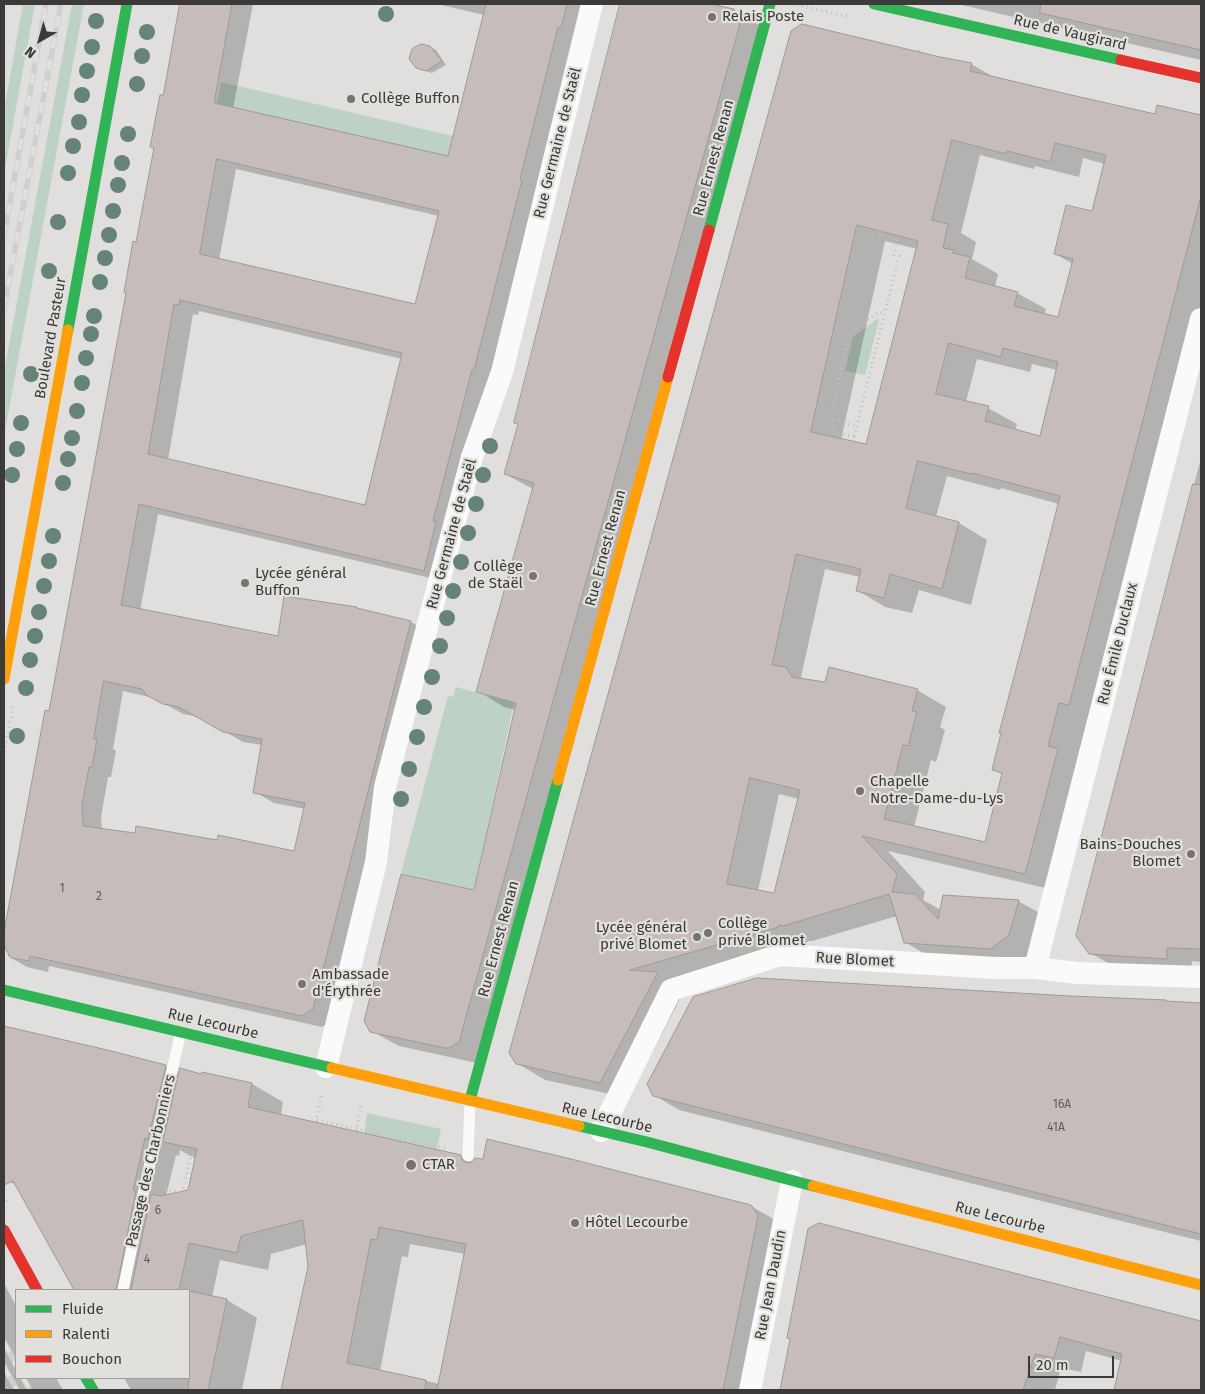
<!DOCTYPE html>
<html>
<head>
<meta charset="utf-8">
<style>
  body { margin:0 }
  #map { position:relative; width:1205px; height:1394px; overflow:hidden; background:#e1dfdd; font-family:"Fira Sans",sans-serif }
  canvas { display:block }
  .frame { position:absolute; inset:0; border:5px solid #3b3a38; pointer-events:none }
  .legend { position:absolute; left:15px; top:1289px; width:175px; height:90px; box-sizing:border-box; background:#e2e0dc; border:1px solid #9f9e9a; margin:0; padding:6px 9px; list-style:none; font-size:15px; color:#3b3a38 }
  .legend li { display:flex; align-items:center; gap:10px; height:25px }
  .legend b { width:25px; border:1px solid #9f9e9a }
  .north { position:absolute; left:15px; top:15px; width:50px; height:50px; -webkit-text-stroke:4px #e2e0dc; paint-order:stroke; rotate:218deg; font-size:14px; font-weight:700; line-height:20px; text-align:center; color:#3b3a38 }
  .north::after { content:''; display:block; margin:auto; width:18px; height:22px; background:#3b3a38; clip-path:polygon(50% 0,100% 100%,50% 72%,0 100%) }
  .scale { position:absolute; left:1028px; top:1356px; width:86px; height:22px; box-sizing:border-box; border:2px solid #3b3a38; border-top:0; padding-left:6px; font-size:15px; line-height:18px; white-space:nowrap; color:#3b3a38; -webkit-text-stroke:4px #e2e0dc; paint-order:stroke }
</style>
</head>
<body>
<div id="map">
<canvas width="1205" height="1394"></canvas>
<div class="frame"></div>
<ul class="legend">
<li><b style="height:6px;background:#30b455"></b>Fluide</li>
<li><b style="height:6px;background:#ff9f0a"></b>Ralenti</li>
<li><b style="height:6px;background:#e5322d"></b>Bouchon</li>
</ul>
<div class="north">N</div>
<div class="scale">20 m</div>
</div>
<script>
const context = document.querySelector('canvas').getContext('2d');
context.lineJoin = 'round';
function fill(path, color) { context.fillStyle = color; context.fill(path, 'evenodd'); }
function stroke(path, color, width, dash) { context.strokeStyle = color; context.lineWidth = width; context.lineCap = dash ? 'butt' : 'round'; context.setLineDash(dash || []); context.stroke(path); }
function label(font, color, halo, rows, align = 'center') {
  context.font = font + ' "Fira Sans",sans-serif'; context.lineWidth = 4.5; context.setLineDash([]); context.textBaseline = 'middle'; context.strokeStyle = halo; context.fillStyle = color; for (const [text, x, y, turn = 0] of rows) {
    context.save(); context.translate(x, y); context.rotate((+turn || 0) * Math.PI / 180); context.textAlign = isNaN(turn) ? turn : align; if (halo) context.strokeText(text, 0, 0); context.fillText(text, 0, 0); context.restore();
  }
}
fill(new Path2D(`
  M23 4H35L4 174V110Z
  M72 4H84L4 436V372Z
  M221 82 453 136 448 156 217 104Z
  M877 319 879 320 865 375 845 371 853 337Z
  M456 687 514 703 474 890 401 873 448 696 453 697Z
  M367 1113 441 1129 437 1149 364 1133Z`), '#bdd1c5');
fill(new Path2D(`
  M181 4H253L233 109 449 158 484 15 437 4H589L443 581 158 514 140 611 279 637 357 608 361 610 411 622 430 633 332 1020 322 1027 49 966 48 972 27 967 8 956 10 948 4 943 46 711 50 712ZM236 169 439 216 416 305 219 260ZM199 311 402 359 366 506 168 460 193 314 198 315ZM123 691 154 698 183 714 199 717 243 742 262 745 255 792 274 803 305 809 295 853 102 830 101 817 108 777H111L116 751 113 749Z
  M621 4H706L734 10 761 26 477 1063 399 1046 371 1031 475 892 515 710 504 707 478 691 533 489 505 474 519 424 516 422Z
  M957 4H1201V60Z
  M792 32 971 64 997 79 1156 115 1158 107 1201 117V321L1054 890 888 851 925 892 923 900 941 910 1018 901 1047 917 1038 952 1020 964 933 959 905 942 897 916 812 941H808L807 943 673 982 685 989 629 1098 545 1080 517 1063ZM980 155 1034 169 1035 166 1079 177 1083 158 1105 164 1093 213 1055 254 1073 264 1059 319 1044 315 1046 309 1017 293 995 287 998 274 972 259 976 242 961 233ZM885 241 917 249 867 445 841 440ZM977 359 1030 372 1032 364 1057 370 1041 437 1015 430 1017 424 988 408 966 402ZM947 476 1000 490 1001 488 1059 504 993 769 1003 775 986 844 914 827 931 760 936 762 945 730 940 727 946 707 917 690 826 683 805 680 801 677 825 569 860 577 857 590 885 607 912 613 919 590 971 605 987 540 959 523 936 517ZM779 794 799 799 775 895 758 891Z
  M430 47 436 50 446 65 432 73 422 70 417 67Z
  M1201 458V962L1192 961 1191 972 1115 967 1090 953 1077 936Z
  M1168 1003 1201 1005V1241L679 1110 654 1095Z
  M4 1027 165 1066 180 1075H202L203 1073 252 1084 283 1102 281 1115 460 1156 473 1163 751 1206 782 1224 758 1390H282L309 1267 307 1244 271 1254 268 1270 220 1260 212 1297 227 1300 257 1318 242 1390H131L124 1378H189V1290H75L17 1185 10 1182 4 1170ZM180 1150 196 1159 189 1192 166 1196 176 1155 179 1156ZM410 1244 465 1254 440 1384 380 1371 402 1256 408 1257Z
  M819 1224 1201 1323V1390H1115L1122 1361 1086 1351 1081 1372 1061 1368 1055 1390H781L791 1339Z
  M4 1283 16 1306V1378H56L63 1390H4Z`), '#0003');
const building = new Path2D(`
  M180 4H232L214 103 448 156 486 4H567L561 28 558 27 520 179 522 180 474 370H472L433 521 436 522 424 571 139 504 121 605 278 636 284 596 357 607V608L411 621 313 1009 302 1016 30 956 29 961 11 958 4 946V932L45 710 49 711 126 293 124 292 133 241 136 242 154 148 150 147 160 95H163ZM217 159 439 211 415 304 200 254ZM180 300 402 353 365 505 148 454 174 304 179 305ZM104 681 142 689 146 695 163 704 179 707 223 732 262 739 253 793 305 803 294 851 218 835 217 840 136 826 135 833 83 826 82 805 89 767H92L97 739H94Z
  M620 4H711L734 9 741 20 459 1042 449 1048H445L370 1032 364 1021 401 874 474 890 516 703 476 692 534 483 504 474 518 424 514 423Z
  M1041 4H1201V50L1040 13Z
  M802 24 940 57 972 63 970 71 1067 94 1155 114 1157 105 1201 115V196L1069 705 1059 703 1048 746 1058 749 1025 874 862 836 897 874 892 892 915 894 938 919 943 895 1019 900 1009 935 991 949 904 943 889 894 783 926 779 925V927L630 970 658 972 600 1083 516 1064 509 1053 791 31ZM952 140 1006 154 1007 151 1050 162 1055 143 1106 155 1092 211 1066 205 1054 254 1073 259 1058 317 1014 306 1018 292 965 278 970 257 953 253 954 250 943 248 948 224 932 220ZM857 225 918 241 866 444 811 432ZM949 343 1001 357 1003 348 1058 362 1040 436 985 421 989 406 936 394ZM918 461 971 474 972 473 1060 496 1024 639 999 733H1001L992 770 1002 773 985 842 884 819 903 745 908 746 917 712 912 711 918 689 829 667 825 682 792 677 786 667 772 665 796 554 861 569 856 591 884 598 890 574 942 589 959 522 906 508ZM750 778 800 790 774 893 727 884Z
  M421 44 430 46 442 61 426 71 416 68 409 59 412 49Z
  M1193 484 1201 485V949L1167 948V959L1089 954 1076 936Z
  M757 978 1070 996 1166 1000V1001L1201 1003V1234L653 1096 647 1084 693 997Z
  M4 1026 103 1049 166 1065 148 1139 145 1138 133 1190 136 1191 116 1290H74L13 1181 4 1185Z
  M180 1068 201 1074 202 1072 252 1083 248 1107 461 1155 462 1160 467 1163 472 1162 475 1158 483 1159 487 1139 571 1159 751 1205 758 1216 723 1390H437L466 1244 379 1227 377 1240 371 1239 347 1363 426 1380 425 1390H281L308 1267 303 1220 241 1236 237 1253 189 1243 179 1290H131L151 1194 160 1196 188 1190 197 1149 163 1142Z
  M819 1223 1201 1321V1390H1114L1122 1354 1060 1337 1054 1358 1035 1354 1023 1390H780L790 1339 787 1338 808 1229Z
  M189 1291 227 1299 208 1390H189Z`);
fill(building, '#c6bdba');
stroke(building, '#9c9a99', 1);
stroke(new Path2D(`
  M797 5 850 17
  M919 51 920 46
  M834 420 830 419 849 334 878 312 884 314
  M854 437 831 431 834 420 857 426
  M853 441 899 256 894 255 898 239 879 235 904 120
  M4 752 13 706
  M79 915 97 826
  M317 1120 445 1148
  M316 1122 322 1093
  M356 1131 362 1102
  M165 1189 182 1193 180 1206
  M182 1193 191 1155 196 1156
  M4 1196 7 1202`), '#bfbfbe', 3, [1, 4]);
stroke(new Path2D(`
  M468 1156 470 1100
  M123 1290 145 1185 181 1032`), '#fafafa', 11);
stroke(new Path2D(`
  M1035 968 1201 319
  M326 1067 376 862 385 787 472 457 502 372 592 4
  M601 1131 671 990 780 955 996 968H1035L1078 973 1201 977
  M750 1390 792 1181`), '#fafafa', 22);
stroke(new Path2D(`
  M874 4 1121 60
  M709 230 770 4
  M68 330 127 4
  M4 990 332 1068
  M470 1100 558 780
  M579 1126 647 1142 813 1186
  M86 1378 93 1390`), '#30b455', 11);
stroke(new Path2D(`
  M4 679 68 330
  M558 780 668 377
  M332 1068 579 1126
  M813 1186 1201 1285`), '#ff9f0a', 11);
stroke(new Path2D(`
  M1121 60 1201 78
  M668 377 709 230
  M4 1230 37 1290`), '#e5322d', 11);
const rail = new Path2D(`
  M4 236 46 4
  M4 308 61 4
  M4 1342 16 1365
  M4 1367 17 1390
  M23 1378 30 1390`);
stroke(rail, '#cfcfcf', 5.5);
stroke(rail, '#e2e0dc', 4, [11]);
context.fillStyle = '#668377';
for (const [x, y] of [
  [386,14],
  [96,21],
  [147,32],
  [92,47],
  [142,56],
  [87,71],
  [137,84],
  [82,95],
  [79,122],
  [128,134],
  [73,146],
  [122,163],
  [68,173],
  [118,185],
  [113,211],
  [58,222],
  [109,235],
  [105,258],
  [49,271],
  [100,282],
  [94,316],
  [91,334],
  [86,358],
  [31,374],
  [82,383],
  [77,411],
  [21,423],
  [72,438],
  [490,446],
  [17,449],
  [68,459],
  [12,475],
  [483,475],
  [63,483],
  [476,504],
  [468,533],
  [53,536],
  [49,561],
  [461,562],
  [44,586],
  [453,591],
  [39,612],
  [447,618],
  [35,636],
  [440,646],
  [30,660],
  [432,677],
  [26,688],
  [424,707],
  [17,736],
  [417,737],
  [409,769],
  [401,799]
]) { context.beginPath(); context.arc(x, y, 8, 0, 2 * Math.PI); context.fill(); }
for (const [x, y, r, color] of [
  [712,17,5,"#757472"],
  [351,99,5,"#757472"],
  [533,576,5,"#757472"],
  [245,583,5,"#757472"],
  [860,791,5,"#757472"],
  [1191,854,5,"#757472"],
  [708,933,5,"#757472"],
  [697,937,5,"#757472"],
  [302,984,5,"#757472"],
  [411,1165,6,"#757472"],
  [575,1223,5,"#757472"]
]) { const dot = new Path2D(); dot.arc(x, y, r, 0, 2 * Math.PI); context.fillStyle = color; context.fill(dot); stroke(dot, '#e2e0dc', 2); }
label('12px', '#5e5b58', null, [
  ["1",62,889],
  ["2",99,897],
  ["16A",1062,1105],
  ["41A",1056,1128],
  ["6",158,1211],
  ["4",147,1260]
]);
label('15px', '#3b3a38', '#e2e0dc', [
  ["Relais Poste",722,17],
  ["Collège Buffon",361,99],
  ["Collège",523,567,"right"],
  ["de Staël",523,584,"right"],
  ["Lycée général",255,574],
  ["Buffon",255,591],
  ["Chapelle",870,782],
  ["Notre-Dame-du-Lys",870,799],
  ["Bains-Douches",1181,845,"right"],
  ["Blomet",1181,862,"right"],
  ["Collège",718,924],
  ["privé Blomet",718,941],
  ["Lycée général",687,928,"right"],
  ["privé Blomet",687,945,"right"],
  ["Ambassade",312,975],
  ["d'Érythrée",312,992],
  ["CTAR",422,1165],
  ["Hôtel Lecourbe",585,1223]
], 'left');
label('15px', '#3b3a38', '#e2e0dc', [
  ["Rue de Vaugirard",1070,33,13],
  ["Rue Germaine de Staël",558,143,-76],
  ["Rue Ernest Renan",714,158,-75],
  ["Boulevard Pasteur",51,338,-80],
  ["Rue Germaine de Staël",452,534,-75],
  ["Rue Ernest Renan",606,548,-75],
  ["Rue Émile Duclaux",1118,644,-76],
  ["Rue Ernest Renan",499,939,-75],
  ["Rue Blomet",855,960,3],
  ["Rue Lecourbe",213,1024,13],
  ["Rue Lecourbe",607,1118,13],
  ["Passage des Charbonniers",151,1161,-77],
  ["Rue Lecourbe",1000,1218,14],
  ["Rue Jean Daudin",771,1285,-79]
]);
</script>
</body>
</html>
